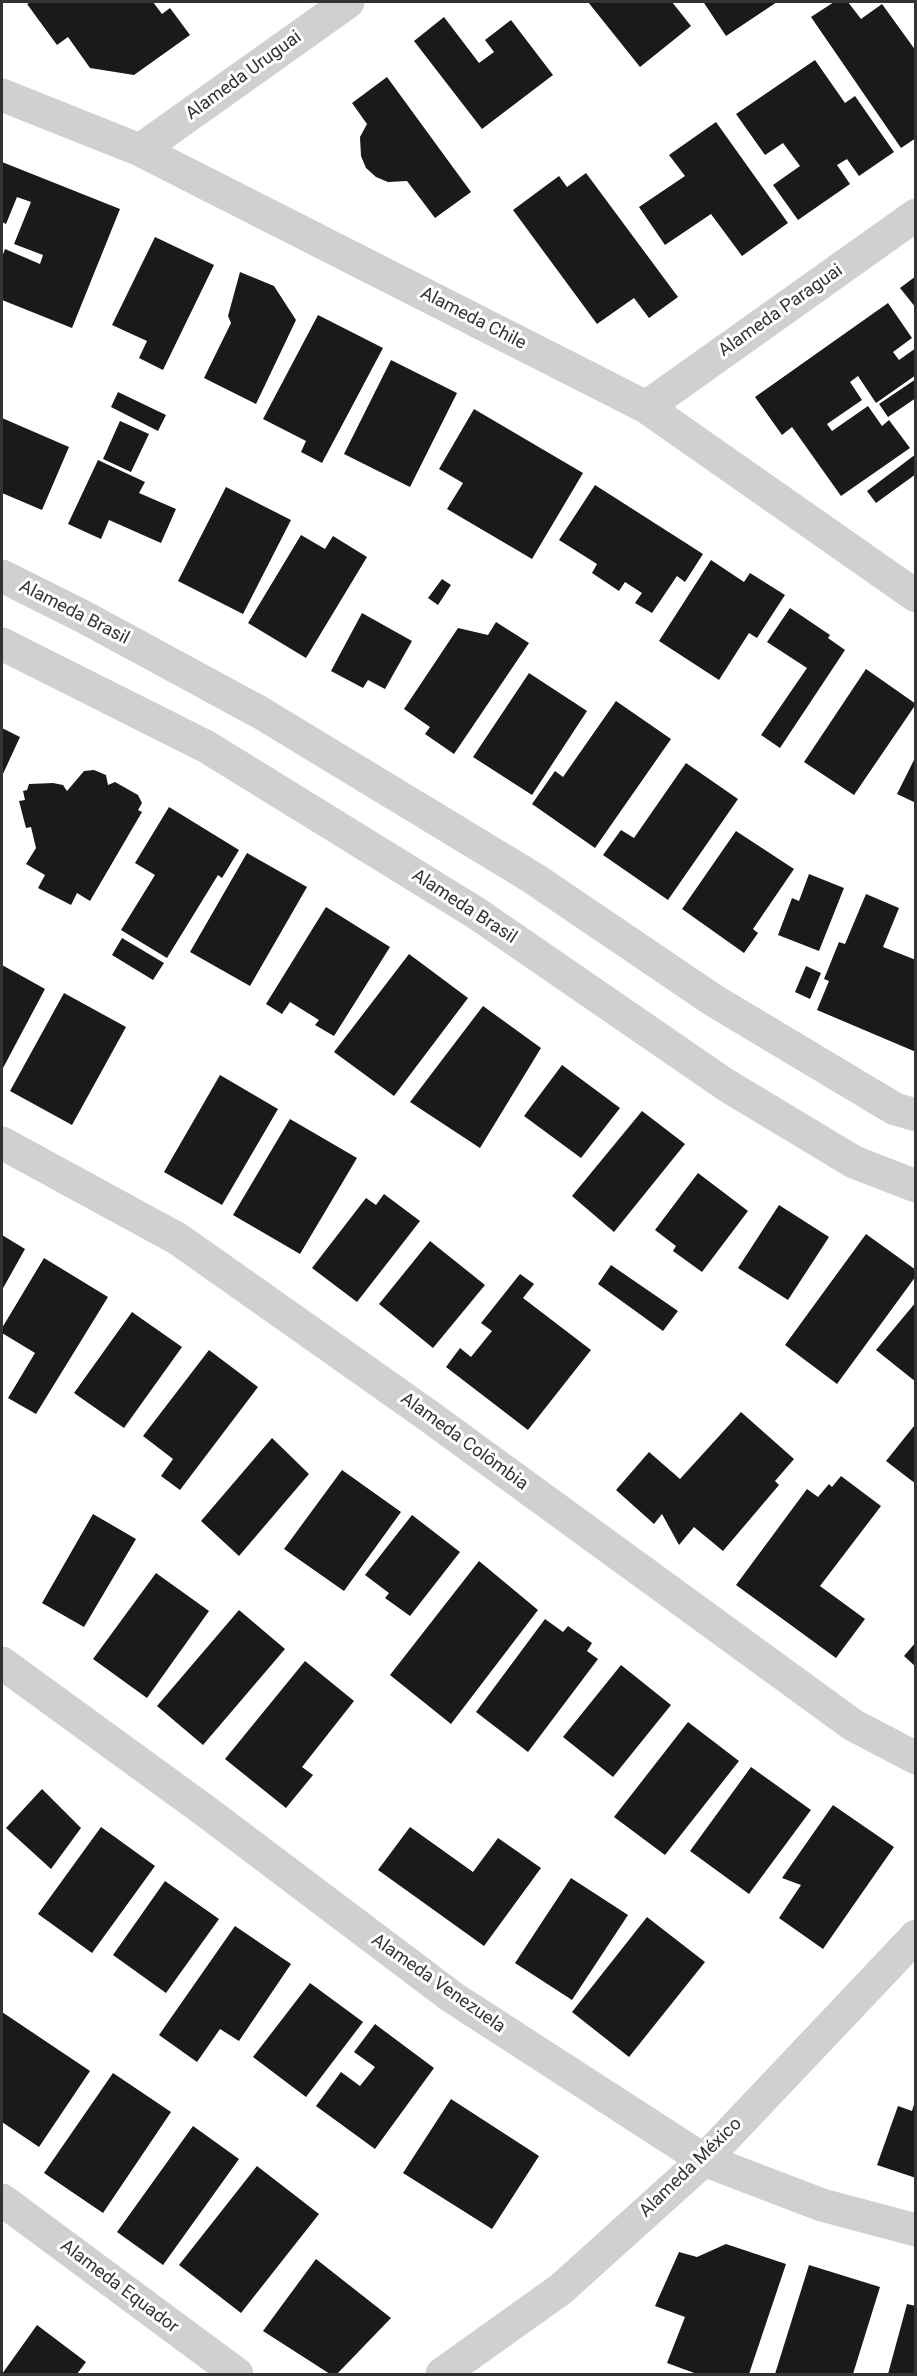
<!DOCTYPE html>
<html>
<head>
<meta charset="utf-8">
<style>
  body { margin:0 }
  #map { position:relative; width:917px; height:2376px; overflow:hidden; background:#fff; font-family:Roboto,sans-serif }
  canvas { display:block }
  .frame { position:absolute; inset:0; border:3px solid #333; pointer-events:none }
</style>
</head>
<body>
<div id="map">
<canvas width="917" height="2376"></canvas>
<div class="frame"></div>
</div>
<script>
const context = document.querySelector('canvas').getContext('2d');
context.lineJoin = 'round';
function fill(path, color) { context.fillStyle = color; context.fill(path, 'evenodd'); }
function stroke(path, color, width, dash) { context.strokeStyle = color; context.lineWidth = width; context.lineCap = dash ? 'butt' : 'round'; context.setLineDash(dash || []); context.stroke(path); }
function label(font, color, halo, rows, align = 'center') {
  context.font = font + ' Roboto,sans-serif'; context.lineWidth = 6; context.setLineDash([]); context.textBaseline = 'middle'; context.strokeStyle = halo; context.fillStyle = color; for (const [text, x, y, turn = 0] of rows) {
    context.save(); context.translate(x, y); context.rotate((+turn || 0) * Math.PI / 180); context.textAlign = isNaN(turn) ? turn : align; if (halo) context.strokeText(text, 0, 0); context.fillText(text, 0, 0); context.restore();
  }
}
fill(new Path2D(`
  M31 2H153L162 14 170 8 190 35 134 75 90 68 68 37 57 45 27 4Z
  M588 2H672L691 26 640 67Z
  M706 2 725 3 777 2 726 36 704 3Z
  M834 2H848L861 19 882 4 916 51V138L901 148 811 17Z
  M444 17 479 63 494 52 485 40 511 20 553 75 482 129 414 41Z
  M815 60 845 103 855 96 894 152 859 176 847 159 837 165 850 184 798 220 773 185 800 166 783 143 765 155 736 114Z
  M387 77 471 192 435 218 407 181 388 182 376 177 366 168 361 156 360 137 367 124 352 103Z
  M716 122 788 223 742 256 711 214 665 245 639 207 685 176 669 155Z
  M2 162 120 209 72 328 2 300V257L5 249 40 264 43 255 14 244 31 202 17 197 6 224 2 222Z
  M586 173 678 297 649 318 634 298 597 324 513 210 559 176 567 187Z
  M155 237 214 265 163 370 139 358 147 341 112 325Z
  M240 272 274 286 296 320 256 404 204 378 231 323 228 316Z
  M916 276V308L900 288Z
  M888 303 912 338 893 352 899 360 916 348V375L876 403 858 376 850 382 862 400 827 424 832 431 868 406 882 426 889 420 910 448 841 496 792 427 782 435 755 397Z
  M318 315 383 348 322 463 301 452 306 441 263 419Z
  M391 360 457 393 410 487 344 454Z
  M916 379V398L888 417 879 404Z
  M118 392 166 415 158 431 111 407Z
  M474 409 583 473 532 559 447 509 463 483 439 469Z
  M2 418 69 447 42 510 2 493Z
  M120 421 149 434 131 472 103 459Z
  M916 454V474L876 503 867 491Z
  M98 460 145 482 139 493 176 509 161 543 109 520 101 539 68 524Z
  M595 485 703 554 685 582 677 576 652 613 635 603 642 593 625 582 619 591 592 573 597 564 559 540Z
  M226 487 291 520 243 614 178 581Z
  M301 535 325 549 333 536 367 557 306 658 248 623Z
  M711 560 744 582 750 573 785 595 757 638 749 633 719 680 659 641Z
  M442 579 451 585 438 605 428 598Z
  M790 608 830 635 828 638 845 650 780 748 761 735 807 668 767 642Z
  M362 613 412 641 385 689 368 680 363 688 331 671Z
  M496 622 529 643 454 754 425 734 430 727 404 709 458 628 488 635Z
  M866 669 916 704 854 795 804 762Z
  M529 673 587 711 532 795 473 757Z
  M616 701 671 739 595 848 532 804 555 771 563 777Z
  M2 728 20 737 2 776Z
  M916 756V803L897 794Z
  M686 763 738 799 668 900 603 855 621 830 634 838Z
  M94 770 106 775 108 785 115 782 138 795 142 803 138 810 142 812 90 901 77 893 71 905 38 888 45 875 26 864 36 848 31 827 26 828 19 801 25 800 23 791 27 790 29 784 53 783 63 785 67 791 84 771Z
  M169 807 239 850 222 878 218 875 167 958 121 930 155 875 135 863Z
  M736 831 794 869 753 929 758 933 744 953 682 909Z
  M247 853 307 887 250 986 190 952Z
  M809 874 844 888 819 951 778 935 792 898 799 901Z
  M866 894 899 908 883 947 916 960V1052L817 1010 829 981 824 979 839 942 845 944Z
  M326 907 390 947 334 1036 315 1025 319 1020 290 1002 282 1014 266 1004Z
  M122 938 164 963 153 980 112 955Z
  M409 954 468 998 394 1096 334 1052Z
  M2 965 45 989 2 1070Z
  M806 966 821 973 810 999 795 992Z
  M64 993 126 1027 72 1125 10 1091Z
  M483 1006 541 1048 480 1148 410 1102Z
  M562 1065 620 1108 581 1158 524 1116Z
  M220 1075 278 1109 222 1205 164 1172Z
  M642 1111 685 1144 614 1232 572 1196Z
  M290 1119 357 1158 300 1254 233 1215Z
  M698 1173 748 1211 702 1272 673 1251 676 1246 655 1230Z
  M384 1194 420 1221 357 1302 312 1268 366 1198 376 1205Z
  M779 1205 829 1237 788 1300 738 1268Z
  M866 1234 916 1270V1276L837 1384 785 1345Z
  M2 1235 25 1249 2 1290Z
  M430 1241 485 1285 433 1348 379 1304Z
  M44 1258 108 1297 36 1414 8 1398 35 1353 2 1333V1328Z
  M611 1265 678 1311 663 1331 598 1284Z
  M520 1274 534 1284 523 1298 591 1350 528 1430 446 1367 460 1348 471 1357 492 1331 481 1323Z
  M916 1302V1382L876 1350Z
  M132 1312 182 1347 124 1428 74 1393Z
  M209 1350 258 1387 180 1490 161 1476 173 1459 143 1436Z
  M741 1412 794 1459 775 1481 779 1485 723 1551 694 1527 679 1545 662 1514 654 1524 616 1490 649 1452 680 1479Z
  M914 1426 916 1427V1484L886 1461Z
  M272 1438 309 1474 239 1556 201 1521Z
  M342 1470 401 1512 344 1591 284 1549Z
  M841 1476 881 1506 820 1586 865 1619 836 1658 736 1585 807 1489 818 1497 829 1484 832 1487Z
  M93 1514 136 1539 84 1627 42 1603Z
  M412 1515 460 1552 410 1616 385 1598 389 1593 365 1575Z
  M479 1561 538 1610 451 1724 390 1675Z
  M156 1573 209 1611 147 1698 93 1659Z
  M239 1610 285 1649 203 1745 157 1706Z
  M545 1619 563 1632 568 1626 592 1643 587 1651 598 1659 528 1752 476 1712Z
  M916 1642V1667L904 1656Z
  M305 1661 354 1701 302 1767 313 1775 286 1808 225 1759Z
  M621 1665 671 1705 613 1777 563 1737Z
  M688 1722 739 1761 665 1855 614 1817Z
  M751 1767 811 1810 749 1894 690 1851Z
  M42 1789 81 1828 51 1869 6 1828Z
  M833 1805 894 1847 823 1949 779 1918 801 1885 782 1878Z
  M101 1827 155 1866 92 1953 38 1914Z
  M410 1827 473 1872 498 1838 541 1868 484 1946 378 1870Z
  M571 1878 628 1915 572 2000 515 1963Z
  M165 1881 219 1919 166 1993 113 1955Z
  M647 1917 705 1962 629 2057 572 2012Z
  M235 1926 291 1964 239 2041 220 2029 197 2062 159 2035Z
  M310 1983 363 2022 306 2097 253 2057Z
  M2 2012 90 2071 39 2147 2 2122Z
  M375 2024 434 2068 375 2149 316 2106 341 2072 360 2086 375 2067 354 2052Z
  M113 2073 171 2112 103 2213 44 2173Z
  M451 2099 539 2156 492 2229 403 2173Z
  M915 2101H916V2178L877 2165 898 2106 912 2111Z
  M193 2126 239 2159 163 2265 117 2232Z
  M257 2166 319 2214 241 2313 179 2265Z
  M726 2244 786 2264 749 2374H697L667 2363 685 2317 655 2306 679 2252 697 2257Z
  M316 2259 391 2318 337 2374H330L263 2331Z
  M809 2265 880 2287 853 2374H775Z
  M907 2304 916 2306V2374H888Z
  M37 2325 86 2362 77 2374H2Z`), '#1a1a1a');
stroke(new Path2D(`
  M2 95 140 150 646 407 916 596
  M140 150 348 2
  M646 407 916 215
  M2 576 84 617 261 713 533 878 713 1000 895 1109 916 1115
  M2 644 207 747 476 913 726 1085 854 1162 916 1186
  M2 1143 178 1239 426 1414 853 1725 916 1758
  M2 1663 204 1810 452 1997 704 2160 822 2205 916 2230
  M2 2200 237 2374
  M442 2374 561 2289 704 2160 916 1936`), '#d0d0d0', 33);
label('18px', '#333', '#fff', [
  ["Alameda Uruguai",244,76,-36],
  ["Alameda Paraguai",781,311,-35],
  ["Alameda Chile",473,319,27],
  ["Alameda Brasil",74,613,27],
  ["Alameda Brasil",464,907,33],
  ["Alameda Colômbia",464,1442,36],
  ["Alameda Venezuela",438,1984,35],
  ["Alameda México",691,2168,-44],
  ["Alameda Equador",119,2287,37]
]);
</script>
</body>
</html>
